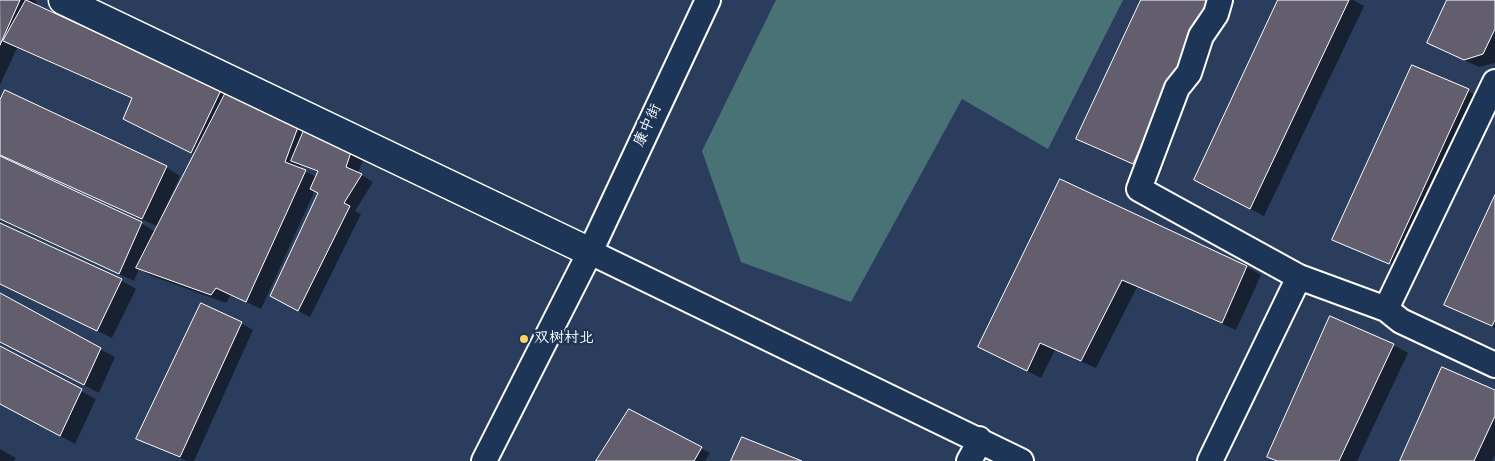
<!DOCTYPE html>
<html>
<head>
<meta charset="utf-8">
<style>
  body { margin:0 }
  canvas { display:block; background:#2b3d5c }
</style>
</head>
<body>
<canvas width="1495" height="461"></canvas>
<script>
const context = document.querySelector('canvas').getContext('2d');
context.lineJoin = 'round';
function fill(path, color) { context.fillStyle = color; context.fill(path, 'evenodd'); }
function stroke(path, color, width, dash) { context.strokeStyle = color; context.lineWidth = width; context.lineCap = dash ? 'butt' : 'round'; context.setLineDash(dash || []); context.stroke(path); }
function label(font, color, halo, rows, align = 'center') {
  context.font = font + ' Kalam,"LXGW WenKai TC",sans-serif'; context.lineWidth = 5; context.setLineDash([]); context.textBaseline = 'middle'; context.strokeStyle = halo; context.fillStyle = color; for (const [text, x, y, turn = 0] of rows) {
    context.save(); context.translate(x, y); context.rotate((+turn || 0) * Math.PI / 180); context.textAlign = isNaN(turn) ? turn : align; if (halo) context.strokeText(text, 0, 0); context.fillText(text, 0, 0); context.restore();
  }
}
fill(new Path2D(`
  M776 0H1123L1048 149 962 99 851 302 741 262 702 151Z`), '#497277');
fill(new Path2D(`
  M0 0H34L37 2 35 6 221 91 305 132 364 157 358 173 373 182 355 211 361 214 310 317 283 303 319 193 315 190 261 309 231 295 226 303 152 276 139 269 134 281 0 220V103L166 167 180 176 161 217 163 218 195 155 139 126 133 99 17 48 0 85ZM301 165 319 172 317 177 300 169ZM31 169 159 227 156 232 141 223 30 172Z
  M1143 0H1227L1148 171 1092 147 1077 139Z
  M1280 0H1353L1364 6 1264 216 1210 188Z
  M1448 0H1495V63L1479 67 1443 51 1428 43Z
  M1413 67 1468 91 1483 99 1395 265 1347 245V247L1334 239Z
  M1061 181 1247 267 1261 275 1236 330 1137 287 1096 368 1055 350 1041 378 980 347Z
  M1495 198V328L1460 312 1445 304Z
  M0 225 122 281 136 289 112 338 0 284Z
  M0 295 115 357 99 393 0 341Z
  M241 323 253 330 194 461H187L149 445 137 438Z
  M1393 345 1408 353 1357 461H1277Z
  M0 348 96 399 75 444 0 403Z
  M1495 392V455L1492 461H1401Z
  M630 410 702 449 710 453 705 461H597Z
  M0 449 16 458 14 461H0Z`), '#0007');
const building = new Path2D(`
  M0 0H20L0 45Z
  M26 0 221 90 191 153 123 119 132 98 3 41Z
  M1141 0H1208L1133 164 1076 139Z
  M1278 0H1349L1250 209 1194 180Z
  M1447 0H1495V29L1483 54 1464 60 1427 43Z
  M1412 65 1469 89 1389 264 1332 240Z
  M5 90 167 166 142 219 0 155V100Z
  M226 92 298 127 285 162 306 170 246 302 216 288 211 295 136 268Z
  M305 128 352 149 346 167 362 174 344 203 350 206 298 311 270 296 318 193 310 189 318 171 291 161Z
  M0 156 142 222 119 274 0 219Z
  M1060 179 1247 266 1222 323 1122 280 1081 361 1040 343 1027 371 978 347Z
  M1495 195V320L1492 326 1444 305Z
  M0 223 122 279 97 331 0 284Z
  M0 293 101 348 84 385 0 342Z
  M201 303 242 322 180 457 136 439Z
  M1330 316 1394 344 1339 461H1277L1267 457Z
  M0 346 82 389 60 436 0 404Z
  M1442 367 1495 390V416L1474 461H1400Z
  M629 409 702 447 694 461H596Z
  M742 437 802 461H731Z`);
fill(building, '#625e6e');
stroke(building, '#fff', 1);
const street = new Path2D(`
  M1220 0 1216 14 1201 36 1189 73 1177 88 1139 189 1299 277 1386 309 1401 321 1495 365
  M590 252 1021 461
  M1386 309 1495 82
  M484 461 590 252 708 0
  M969 461 980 441 979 439
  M1210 461 1299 277`);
const secondary = new Path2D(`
  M63 0 590 252`);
stroke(street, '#fff', 28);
stroke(secondary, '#fff', 31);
stroke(street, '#1d3557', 24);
stroke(secondary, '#1d3557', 28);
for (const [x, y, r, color] of [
  [524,339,5,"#ffd166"]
]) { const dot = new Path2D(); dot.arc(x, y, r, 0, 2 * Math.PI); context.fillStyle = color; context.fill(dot); stroke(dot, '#1d3557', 2); }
label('15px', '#fff', '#1d3557', [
  ["康中街",649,126,-65]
]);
label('15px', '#fff', '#1d3557', [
  ["双树村北",534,339]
], 'left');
</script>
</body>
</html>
